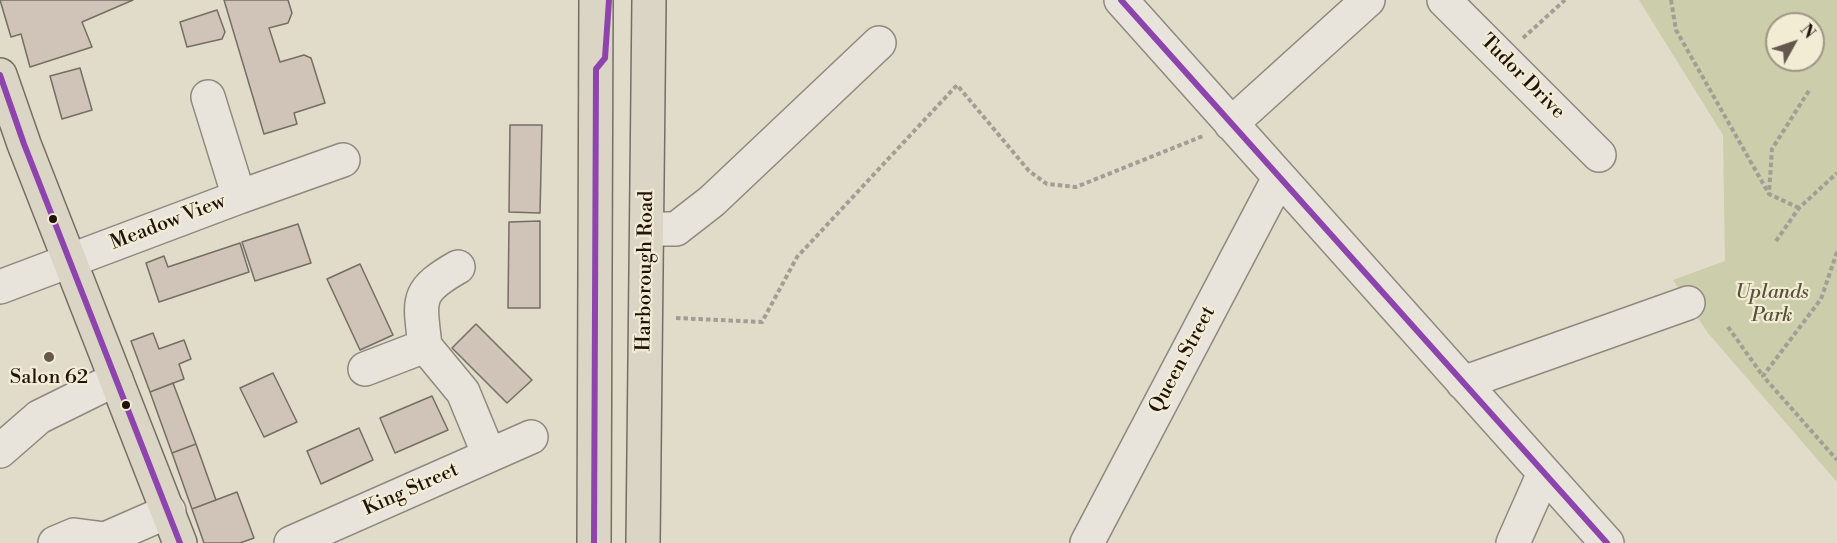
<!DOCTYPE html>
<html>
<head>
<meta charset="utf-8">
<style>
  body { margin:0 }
  #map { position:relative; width:1837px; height:543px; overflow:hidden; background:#e1dbc9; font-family:"Libre Bodoni",serif }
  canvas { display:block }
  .north { position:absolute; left:1765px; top:12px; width:60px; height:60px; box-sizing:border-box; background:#f2ecd5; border:2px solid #9e9585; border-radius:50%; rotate:50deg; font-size:16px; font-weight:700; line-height:24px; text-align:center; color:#21120c }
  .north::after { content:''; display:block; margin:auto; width:21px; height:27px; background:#64584e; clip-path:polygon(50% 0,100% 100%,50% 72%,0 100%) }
</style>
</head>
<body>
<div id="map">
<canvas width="1837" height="543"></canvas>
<div class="north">N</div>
</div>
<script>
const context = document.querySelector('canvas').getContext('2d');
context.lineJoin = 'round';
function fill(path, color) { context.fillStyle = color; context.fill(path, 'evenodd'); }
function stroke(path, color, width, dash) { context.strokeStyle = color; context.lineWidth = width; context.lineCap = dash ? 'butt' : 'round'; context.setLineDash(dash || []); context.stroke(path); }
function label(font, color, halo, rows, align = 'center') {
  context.font = font + ' "Libre Bodoni",serif'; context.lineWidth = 4.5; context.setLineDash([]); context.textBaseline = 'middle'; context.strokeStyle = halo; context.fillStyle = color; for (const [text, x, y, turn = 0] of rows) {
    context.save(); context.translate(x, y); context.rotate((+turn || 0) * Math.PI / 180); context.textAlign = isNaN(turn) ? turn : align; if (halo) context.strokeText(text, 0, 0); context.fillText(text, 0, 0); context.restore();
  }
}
fill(new Path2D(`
  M1639 0H1837V482L1708 333 1673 280 1725 261 1723 135ZM1777 24H1813V60H1777Z`), '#cccdaa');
const building = new Path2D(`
  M0 0H133L82 22 92 47 30 67 21 34 11 37Z
  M224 0H288L292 13 288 23 269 28 280 62 304 55 311 58 325 103 294 113 297 124 264 134Z
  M217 10 225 32 222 39 187 47 180 22Z
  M80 68 92 110 62 119 50 76Z
  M510 125H542L540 213 509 212Z
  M540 221V308H508L509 222Z
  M298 224 311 263 255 281 242 242Z
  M240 243 249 272 159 302 146 263 164 256 168 267Z
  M360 264 393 335 360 350 327 279Z
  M476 324 532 380 507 403 452 348Z
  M153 333 159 349 184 340 191 359 179 364 184 379 150 392 131 341Z
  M273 373 297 422 264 437 240 388Z
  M173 383 196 444 172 453 150 392Z
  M432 396 448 430 395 453 380 418Z
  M359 428 373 460 321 484 307 451Z
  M196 444 216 500 192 509 172 453Z
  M237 492 254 538 240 543H204L192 509Z`);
fill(building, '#d0c3b8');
stroke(building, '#746e65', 1.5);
const minor = new Path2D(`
  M1121 0 1607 543
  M1444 0 1599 155
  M1231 124 1368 0
  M239 197 343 160
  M647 229H676L712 201 879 43
  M0 287 239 197 208 97
  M425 346C420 300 414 292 458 267
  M365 369 425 346 463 392 489 455
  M1463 383 1688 303
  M0 451 39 417 116 379
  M55 543 74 535 105 539 169 511
  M291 543 531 437
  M1087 543 1279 178
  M1513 543 1544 473`);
const major = new Path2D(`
  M0 75 24 144 180 543`);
const highway = new Path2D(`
  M594 543 596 0
  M643 543 649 0`);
stroke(minor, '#8e897f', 36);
stroke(major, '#746e65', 36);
stroke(highway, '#746e65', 36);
stroke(new Path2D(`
  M1671 0 1676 30 1769 194
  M1523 38 1565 0
  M1799 208 1769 194 1772 149 1810 89
  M1776 241 1799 208 1837 173
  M1837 252 1821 299 1763 376 1837 460
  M676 318 762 322 797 257 957 85 1029 171 1047 184 1076 187 1203 136
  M1728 327 1763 376`), '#a19e96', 4, [4.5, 3]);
stroke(minor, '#e8e4db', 33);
stroke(major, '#dbd5c6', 33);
stroke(highway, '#dbd5c6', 33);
stroke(new Path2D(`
  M1121 0 1607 543
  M0 75 24 144 180 543
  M594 543 596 69 605 58 609 0`), '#8e44ad', 6);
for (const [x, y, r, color] of [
  [53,219,5,"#21120c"],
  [49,357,6,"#64584e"],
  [126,405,5,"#21120c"]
]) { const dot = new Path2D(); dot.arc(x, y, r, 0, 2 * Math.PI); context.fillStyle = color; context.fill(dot); stroke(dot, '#f2ecd5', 2); }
label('20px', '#21120c', '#f2ecd5', [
  ["Tudor Drive",1522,77,45],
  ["Meadow View",168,223,-21],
  ["Harborough Road",646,271,-89],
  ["Queen Street",1183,360,-62],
  ["King Street",411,490,-24]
]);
label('italic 20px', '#57503a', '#f2ecd5', [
  ["Uplands",1772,293],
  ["Park",1772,316]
]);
label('20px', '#21120c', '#f2ecd5', [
  ["Salon 62",49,378]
]);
</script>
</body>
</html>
